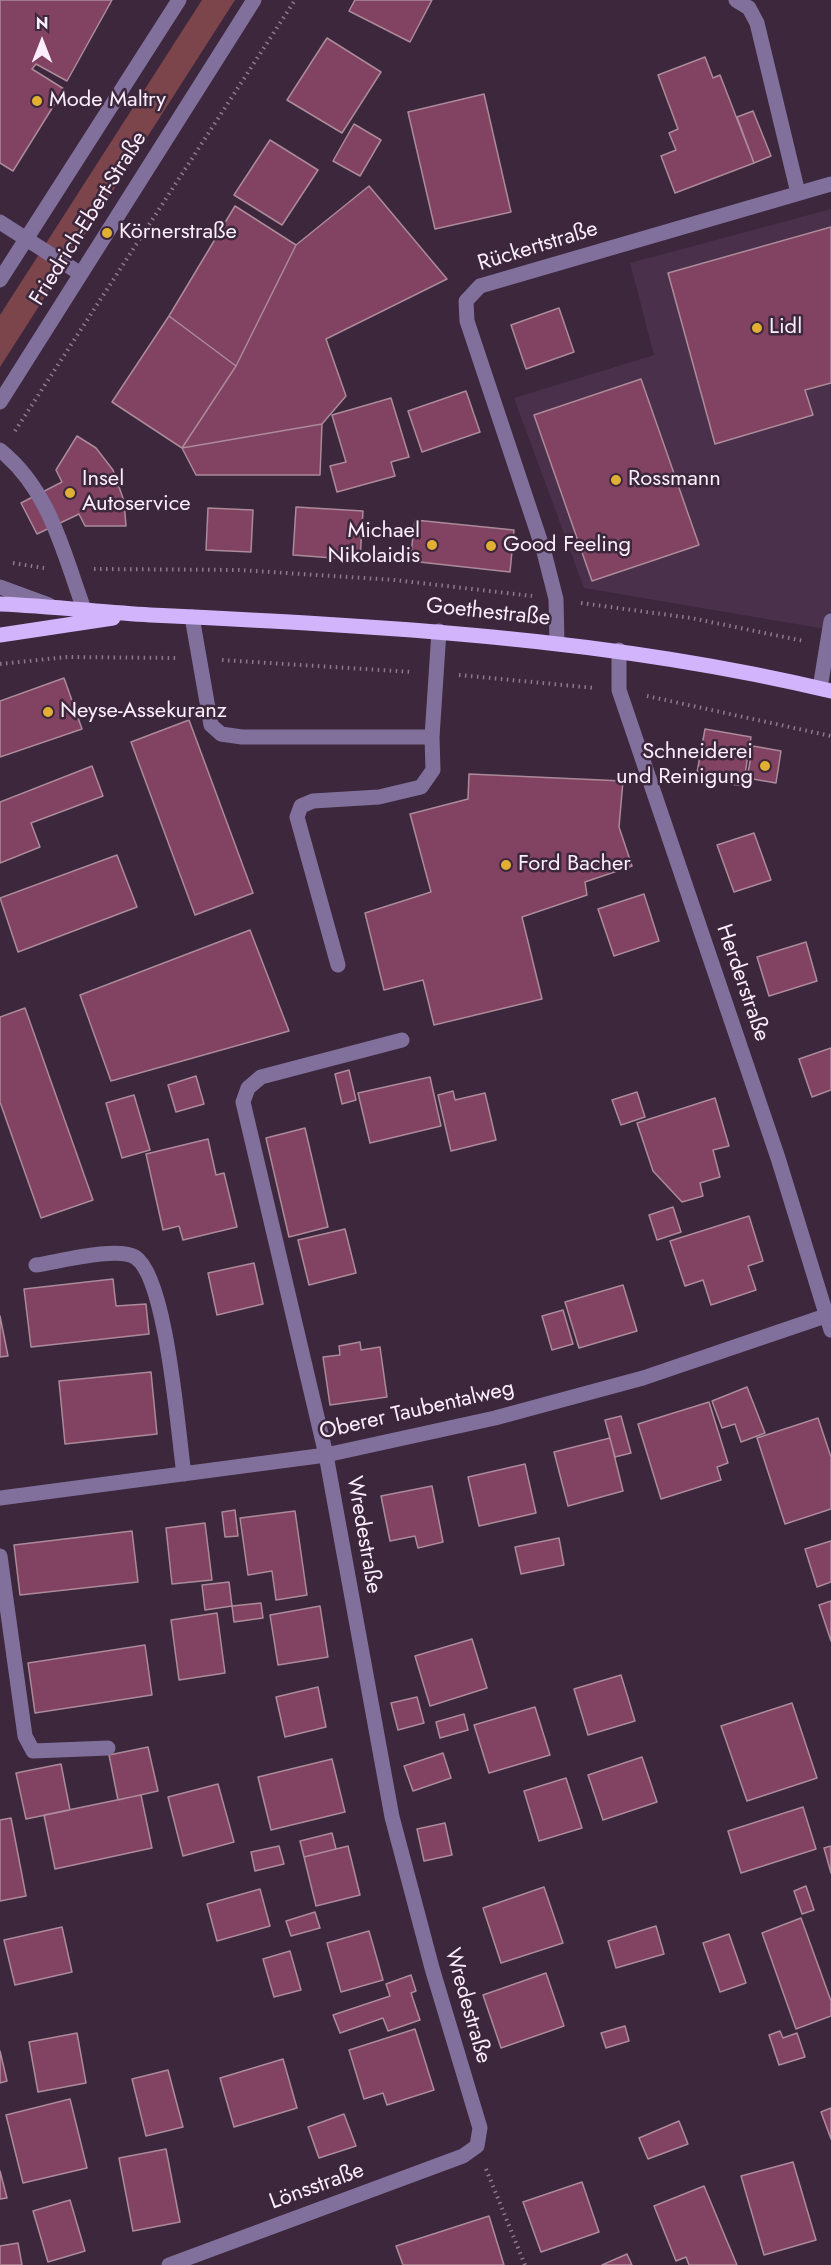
<!DOCTYPE html>
<html>
<head>
<meta charset="utf-8">
<style>
  body { margin:0 }
  #map { position:relative; width:831px; height:2265px; overflow:hidden; background:#3c273c; font-family:Jost,sans-serif }
  canvas { display:block }
  .north { position:absolute; left:12px; top:12px; width:60px; height:60px; -webkit-text-stroke:4px #3c273c; paint-order:stroke; rotate:0deg; font-size:16px; font-weight:700; line-height:24px; text-align:center; color:#fbedfb }
  .north::after { content:''; display:block; margin:auto; width:21px; height:27px; background:#fbedfb; clip-path:polygon(50% 0,100% 100%,50% 72%,0 100%) }
</style>
</head>
<body>
<div id="map">
<canvas width="831" height="2265"></canvas>
<div class="north">N</div>
</div>
<script>
const context = document.querySelector('canvas').getContext('2d');
context.lineJoin = 'round';
function fill(path, color) { context.fillStyle = color; context.fill(path, 'evenodd'); }
function stroke(path, color, width, dash) { context.strokeStyle = color; context.lineWidth = width; context.lineCap = dash ? 'butt' : 'round'; context.setLineDash(dash || []); context.stroke(path); }
function label(font, color, halo, rows, align = 'center') {
  context.font = font + ' Jost,sans-serif'; context.lineWidth = 5; context.setLineDash([]); context.textBaseline = 'middle'; context.strokeStyle = halo; context.fillStyle = color; for (const [text, x, y, turn = 0] of rows) {
    context.save(); context.translate(x, y); context.rotate((+turn || 0) * Math.PI / 180); context.textAlign = isNaN(turn) ? turn : align; if (halo) context.strokeText(text, 0, 0); context.fillText(text, 0, 0); context.restore();
  }
}
fill(new Path2D(`
  M831 209V630L584 588 514 398 654 355 630 263Z`), '#4a304a');
fill(new Path2D(`
  M202 0H235L0 367V315Z`), '#7c454b');
const building = new Path2D(`
  M0 0H112L67 81 36 64 32 69 64 89 13 171 0 163Z
  M355 0H432L410 42 349 11Z
  M327 38 381 72 342 133 287 100Z
  M705 57 713 78 720 75 754 163 675 193 661 156 676 150 669 133 678 129 658 75Z
  M484 94 511 212 435 229 408 112Z
  M753 111 771 156 754 163 737 117Z
  M354 124 381 140 360 176 333 161Z
  M270 140 318 170 282 225 234 195Z
  M369 186 447 279 326 339 346 396 322 424 182 448 236 366 296 245Z
  M235 206 296 245 236 366 169 316Z
  M831 227V383L805 390 813 415 715 444 668 273Z
  M559 308 574 352 526 369 511 325Z
  M169 316 236 366 182 448 112 402Z
  M641 379 699 545 592 581 534 415Z
  M466 391 480 432 422 452 408 411Z
  M391 398 409 457 391 462 395 476 337 492 330 466 346 462 332 415Z
  M322 424 320 475H196L182 448Z
  M77 436 96 448 113 470 124 501 126 526H85L79 514 37 534 21 503 62 482 56 470Z
  M296 507 363 511 360 560 293 555Z
  M208 508 253 510 251 552 206 550Z
  M415 520 514 530 510 572 410 561Z
  M64 678 82 729 0 757V701Z
  M189 720 253 893 195 915 131 742Z
  M705 729 751 737 743 786 696 778Z
  M753 746 781 751 776 783 747 778Z
  M92 766 103 796 31 823 40 847 0 863V802Z
  M469 774 623 781 619 827 632 866 585 882 587 895 522 917 542 999 434 1025 423 980 384 990 365 913 431 892 410 814 468 799Z
  M754 833 771 880 734 892 717 845Z
  M117 855 137 907 18 952 0 898Z
  M644 894 659 941 614 956 598 909Z
  M250 930 289 1031 111 1081 80 995Z
  M806 942 817 981 769 996 757 957Z
  M25 1008 93 1200 41 1218 0 1102V1017Z
  M831 1048V1090L812 1097 799 1059Z
  M349 1070 356 1100 342 1104 335 1074Z
  M196 1076 204 1104 176 1112 168 1085Z
  M430 1077 441 1126 370 1143 358 1093Z
  M453 1091 455 1100 485 1093 496 1140 451 1151 438 1095Z
  M637 1092 645 1117 621 1125 612 1100Z
  M134 1095 150 1150 122 1158 106 1103Z
  M715 1098 729 1146 713 1150 720 1177 700 1183 703 1196 682 1202 653 1171 637 1123Z
  M305 1128 328 1227 289 1237 266 1138Z
  M208 1139 216 1175 224 1173 237 1227 183 1240 179 1226 163 1230 146 1154Z
  M673 1207 681 1232 657 1240 649 1215Z
  M749 1216 763 1261 748 1266 756 1290 711 1305 703 1280 685 1286 670 1241Z
  M345 1229 356 1273 309 1285 298 1240Z
  M254 1263 263 1304 217 1315 208 1273Z
  M113 1279 116 1306 146 1304 149 1334 31 1347 24 1289Z
  M623 1285 637 1331 579 1348 565 1302Z
  M563 1310 573 1344 552 1350 542 1316Z
  M0 1316 8 1356 0 1357Z
  M360 1342 361 1350 380 1347 387 1397 330 1405 323 1357 340 1355 339 1346Z
  M151 1372 157 1434 65 1444 59 1381Z
  M747 1387 765 1433 741 1442 735 1424 722 1428 712 1401Z
  M709 1402 728 1463 717 1467 721 1480 661 1499 638 1424Z
  M621 1416 631 1453 615 1457 605 1420Z
  M818 1418 831 1457V1509L785 1524 757 1438Z
  M610 1438 623 1491 568 1506 554 1452Z
  M525 1464 536 1513 479 1526 468 1477Z
  M432 1486 443 1542 418 1548 415 1536 390 1541 381 1496Z
  M235 1510 238 1536 225 1537 222 1512Z
  M295 1511 307 1595 276 1600 272 1571 248 1575 240 1518Z
  M205 1523 212 1580 172 1584 166 1528Z
  M132 1531 138 1582 20 1595 14 1545Z
  M559 1538 564 1565 521 1574 515 1547Z
  M831 1541V1582L817 1587 805 1549Z
  M229 1582 232 1606 205 1610 202 1585Z
  M831 1601V1641L819 1605Z
  M261 1603 263 1618 234 1622 232 1606Z
  M320 1606 328 1657 278 1665 270 1615Z
  M217 1613 225 1673 179 1680 171 1620Z
  M472 1639 487 1688 430 1706 415 1656Z
  M145 1645 152 1695 35 1713 28 1663Z
  M621 1675 635 1721 588 1735 574 1689Z
  M318 1687 326 1727 285 1737 276 1697Z
  M417 1697 424 1723 398 1730 391 1703Z
  M792 1703 817 1778 747 1801 721 1726Z
  M535 1707 550 1755 489 1773 474 1725Z
  M464 1714 468 1730 440 1738 436 1722Z
  M148 1747 158 1791 118 1800 109 1755Z
  M443 1753 451 1778 413 1791 404 1766Z
  M642 1757 657 1802 603 1820 588 1775Z
  M332 1759 345 1812 271 1830 258 1777Z
  M61 1764 70 1810 26 1819 16 1773Z
  M566 1778 582 1828 539 1841 524 1791Z
  M218 1784 234 1842 183 1856 168 1797Z
  M141 1795 152 1848 55 1869 44 1815Z
  M803 1807 816 1849 741 1873 728 1831Z
  M11 1818 26 1896 0 1901V1820Z
  M445 1823 452 1855 424 1861 417 1829Z
  M332 1833 336 1849 304 1857 300 1841Z
  M279 1846 284 1864 255 1871 251 1852Z
  M348 1846 360 1895 316 1906 304 1857Z
  M831 1846V1873L824 1848Z
  M806 1886 814 1910 802 1914 794 1891Z
  M544 1887 563 1943 501 1963 483 1908Z
  M260 1889 270 1926 217 1941 207 1904Z
  M315 1912 320 1928 291 1936 286 1921Z
  M801 1918 831 2001V2016L796 2029 762 1933Z
  M656 1926 664 1954 616 1968 608 1941Z
  M62 1927 72 1972 15 1985 4 1940Z
  M369 1931 383 1980 341 1992 327 1943Z
  M729 1934 746 1983 720 1992 703 1943Z
  M290 1951 301 1990 274 1997 263 1959Z
  M546 1973 564 2026 501 2048 483 1995Z
  M411 1975 416 1991 411 1993 420 2020 388 2031 383 2018 340 2033 333 2015 390 1996 386 1984Z
  M625 2026 629 2041 606 2048 601 2033Z
  M415 2029 434 2090 387 2105 383 2093 364 2099 349 2050Z
  M780 2031 783 2038 797 2033 805 2057 779 2065 769 2035Z
  M77 2033 86 2083 38 2092 29 2042Z
  M0 2051 7 2081 0 2083Z
  M283 2059 297 2108 234 2127 220 2078Z
  M168 2070 183 2127 146 2136 132 2079Z
  M70 2099 87 2168 23 2183 6 2115Z
  M831 2108V2139L821 2112Z
  M344 2114 356 2146 319 2158 308 2127Z
  M679 2121 688 2144 648 2159 639 2138Z
  M166 2149 180 2222 133 2231 119 2158Z
  M793 2162 816 2240 764 2255 741 2176Z
  M0 2171 7 2198 0 2199Z
  M582 2182 599 2232 541 2252 523 2202Z
  M704 2186 737 2265H689L686 2257 676 2261 654 2206Z
  M70 2200 85 2251 48 2262 33 2211Z
  M489 2216 504 2265H403L396 2246Z
  M18 2243 22 2265H0V2246Z
  M627 2254 632 2265H602Z`);
fill(building, '#824363');
stroke(building, '#ac8a99', 1.5);
stroke(new Path2D(`
  M15 431 295 0
  M13 563 44 568
  M94 569 239 570 395 580 532 596
  M581 603 691 618 804 641
  M222 660 412 672
  M0 664 67 657 176 658
  M459 675 595 688
  M647 696 831 736
  M486 2169 525 2265`), '#8d7b8d', 4, [1.5, 4.5]);
stroke(new Path2D(`
  M736 0 749 8 757 23 798 193
  M0 222 81 274
  M0 280 179 0
  M0 402 254 0
  M0 450C50 490 63 552 84 609
  M0 587 49 605
  M192 617 211 725 221 734 242 737H432L439 631
  M557 643 556 599 544 552 467 321 466 301 480 286 831 184
  M619 650V690L778 1158 831 1330
  M820 688 831 621
  M338 965 297 817 301 806 313 801 379 797 421 787 433 770 432 737
  M36 1265C58 1262 117 1246 135 1257 167 1277 178 1434 184 1474
  M0 1498 326 1455 495 1418 643 1378 831 1314
  M0 1556 25 1736 33 1751 108 1748
  M169 2265 463 2156 477 2146 480 2128 432 1968 392 1817 326 1455 243 1102 248 1088 261 1077 402 1040`), '#82709c', 15);
stroke(new Path2D(`
  M0 604C50 606 100 612 150 615 378 626 607 637 831 691
  M0 635 113 618`), '#d2b4fd', 15);
for (const [x, y, r, color] of [
  [37,101,6,"#e1af34"],
  [107,233,6,"#e1af34"],
  [757,328,6,"#e1af34"],
  [616,480,6,"#e1af34"],
  [70,493,6,"#e1af34"],
  [432,545,6,"#e1af34"],
  [491,546,6,"#e1af34"],
  [48,712,6,"#e1af34"],
  [765,766,6,"#e1af34"],
  [506,865,6,"#e1af34"]
]) { const dot = new Path2D(); dot.arc(x, y, r, 0, 2 * Math.PI); context.fillStyle = color; context.fill(dot); stroke(dot, '#3c273c', 2); }
label('22px', '#fbedfb', '#3c273c', [
  ["Mode Maltry",49,101],
  ["Körnerstraße",119,233],
  ["Lidl",769,328],
  ["Insel",82,480],
  ["Autoservice",82,505],
  ["Rossmann",628,480],
  ["Michael",420,532,"right"],
  ["Nikolaidis",420,557,"right"],
  ["Good Feeling",503,546],
  ["Neyse-Assekuranz",60,712],
  ["Schneiderei",753,753,"right"],
  ["und Reinigung",753,778,"right"],
  ["Ford Bacher",518,865]
], 'left');
label('22px', '#fbedfb', '#3c273c', [
  ["Friedrich-Ebert-Straße",89,219,-58],
  ["Rückertstraße",538,247,-17],
  ["Goethestraße",488,613,6],
  ["Herderstraße",742,983,71],
  ["Oberer Taubentalweg",417,1411,-13],
  ["Wredestraße",363,1535,80],
  ["Wredestraße",467,2006,74],
  ["Lönsstraße",317,2187,-20]
]);
</script>
</body>
</html>
